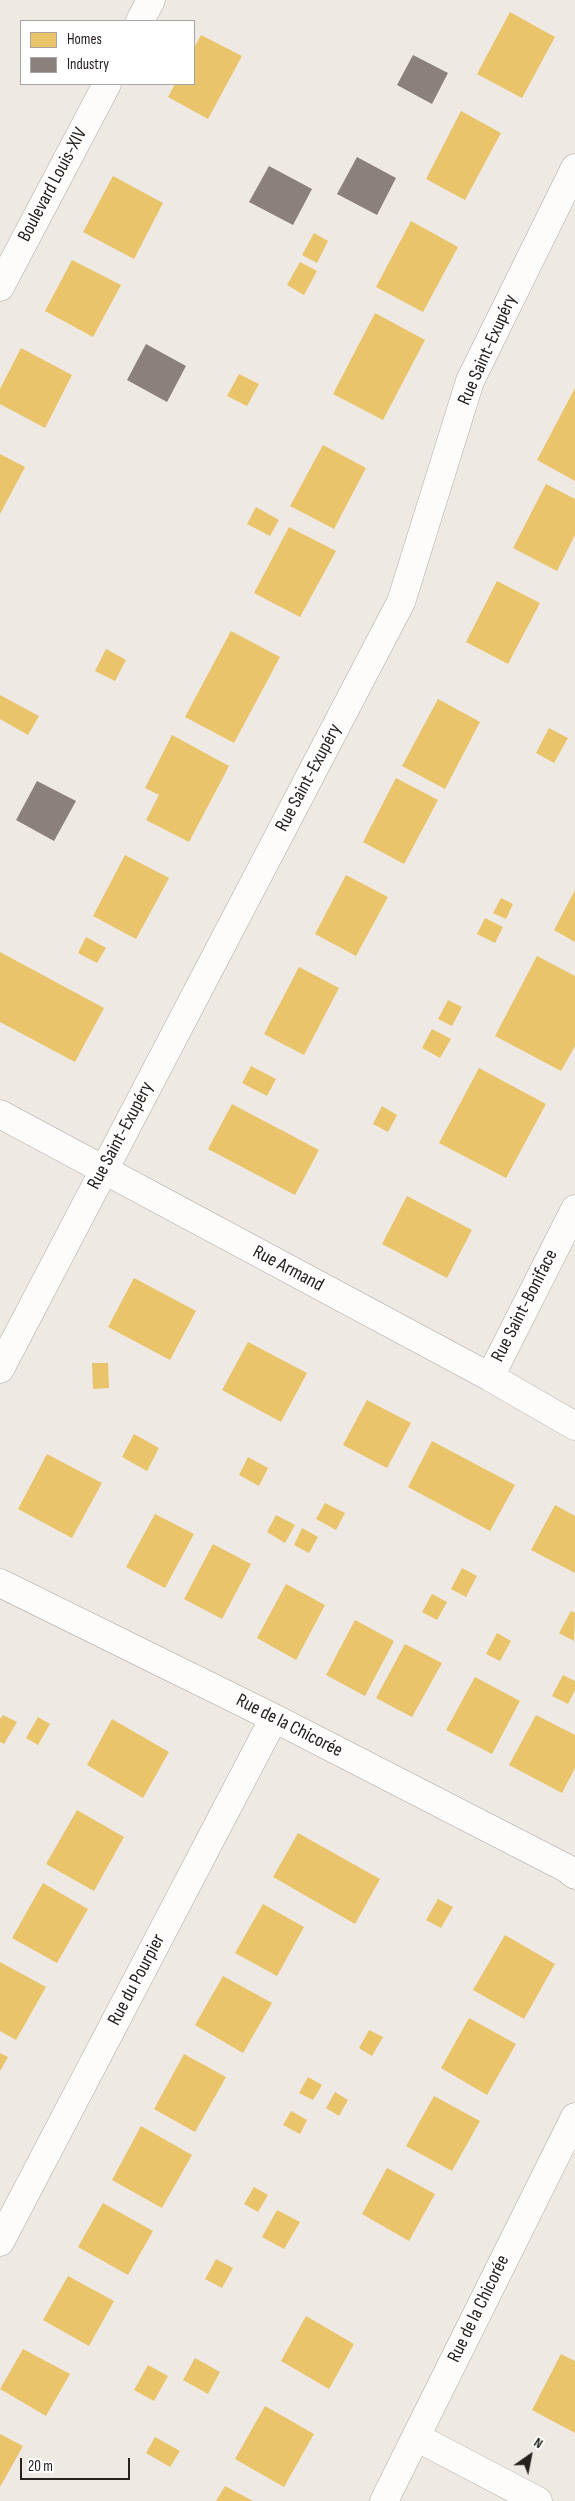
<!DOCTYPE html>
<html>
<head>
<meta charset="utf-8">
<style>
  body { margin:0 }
  #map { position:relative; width:575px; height:2501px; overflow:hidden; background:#efe9e4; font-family:"Sofia Sans Condensed",sans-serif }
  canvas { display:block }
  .legend { position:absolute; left:20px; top:20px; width:175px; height:65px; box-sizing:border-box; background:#fff; border:1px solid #a8a6a5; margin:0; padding:6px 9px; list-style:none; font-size:15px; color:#26211f }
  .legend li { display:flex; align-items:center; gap:10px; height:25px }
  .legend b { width:25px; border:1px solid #a8a6a5 }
  .north { position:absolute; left:505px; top:2431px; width:50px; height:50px; -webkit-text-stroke:4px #fff; paint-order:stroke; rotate:33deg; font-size:14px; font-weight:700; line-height:20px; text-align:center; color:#26211f }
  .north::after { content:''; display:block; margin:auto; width:18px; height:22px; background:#26211f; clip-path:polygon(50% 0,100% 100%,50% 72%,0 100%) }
  .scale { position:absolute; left:20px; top:2458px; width:110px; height:22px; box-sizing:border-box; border:2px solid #26211f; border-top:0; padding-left:6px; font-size:15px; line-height:18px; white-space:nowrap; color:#26211f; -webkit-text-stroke:4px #fff; paint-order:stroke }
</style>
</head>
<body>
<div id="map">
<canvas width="575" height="2501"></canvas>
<ul class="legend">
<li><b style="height:14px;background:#e9c46a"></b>Homes</li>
<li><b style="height:14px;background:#8a817c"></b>Industry</li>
</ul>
<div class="north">N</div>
<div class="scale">20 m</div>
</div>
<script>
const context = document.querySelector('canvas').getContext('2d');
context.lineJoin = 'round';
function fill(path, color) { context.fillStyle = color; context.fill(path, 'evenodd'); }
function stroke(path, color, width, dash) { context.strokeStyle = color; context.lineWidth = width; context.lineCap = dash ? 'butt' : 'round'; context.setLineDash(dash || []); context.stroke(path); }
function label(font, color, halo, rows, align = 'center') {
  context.font = font + ' "Sofia Sans Condensed",sans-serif'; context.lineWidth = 5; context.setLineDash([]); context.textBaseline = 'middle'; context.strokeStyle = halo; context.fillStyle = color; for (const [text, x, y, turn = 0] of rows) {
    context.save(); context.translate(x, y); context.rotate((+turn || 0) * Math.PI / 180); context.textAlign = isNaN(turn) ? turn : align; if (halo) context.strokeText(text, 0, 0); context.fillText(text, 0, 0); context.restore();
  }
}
fill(new Path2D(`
  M510 12 555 37 522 98 477 74Z
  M201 35 242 56 208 119 168 97 175 84H194V48Z
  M461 111 501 133 465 200 426 179Z
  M113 176 163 203 134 259 83 232Z
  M411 221 458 247 423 312 376 287Z
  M314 233 328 241 317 263 302 255Z
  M72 260 121 285 93 337 45 311Z
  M300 262 317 271 304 295 287 285Z
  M375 313 425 340 383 420 333 394Z
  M21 348 72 375 45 428 0 404V389Z
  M239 374 259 384 247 406 227 396Z
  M575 388V481L537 460Z
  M323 445 366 468 334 529 290 506Z
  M0 454 25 467 0 514Z
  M546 484 575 499V535L557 571 513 548Z
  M256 507 279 520 270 536 247 524Z
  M289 527 336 551 300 617 254 593Z
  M497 581 540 603 508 664 466 642Z
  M231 631 280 657 234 743 185 717Z
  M106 649 126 660 115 681 95 671Z
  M0 695 39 716 28 735 0 719Z
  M438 699 480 722 445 789 402 766Z
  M549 728 568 738 554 763 536 753Z
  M172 735 229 766 189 842 146 820 159 795 145 788Z
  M396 778 438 800 404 864 363 842Z
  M125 855 169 878 136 939 93 916Z
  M346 875 388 897 356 956 315 934Z
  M575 890V942L554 930Z
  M501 898 513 904 506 919 493 913Z
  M485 918 503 927 495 943 477 934Z
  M86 937 106 948 97 963 78 953Z
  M0 952 104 1008 75 1062 0 1022Z
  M537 956 575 976V1046L561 1071 495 1036Z
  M299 967 339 988 304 1055 264 1034Z
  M448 1000 462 1007 452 1026 438 1019Z
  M432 1029 451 1039 440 1058 422 1048Z
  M251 1066 276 1079 267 1096 242 1083Z
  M479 1068 546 1104 506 1178 439 1143Z
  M232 1104 319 1150 295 1195 208 1149Z
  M382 1106 397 1115 388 1132 373 1124Z
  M407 1196 472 1230 447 1278 382 1244Z
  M134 1278 196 1311 170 1360 108 1327Z
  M248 1342 307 1373 281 1422 222 1390Z
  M92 1363H108L109 1388 93 1389Z
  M367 1400 411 1423 387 1468 343 1445Z
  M134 1434 159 1448 147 1471 122 1457Z
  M432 1441 515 1485 490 1531 408 1487Z
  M47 1454 102 1483 72 1538 18 1509Z
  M248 1457 268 1468 259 1486 239 1475Z
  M325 1503 345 1513 336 1530 316 1519Z
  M555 1505 575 1516V1573L531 1550Z
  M155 1514 194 1534 165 1588 126 1567Z
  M276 1515 295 1525 285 1543 267 1532Z
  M302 1528 318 1537 309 1553 294 1545Z
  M213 1544 251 1564 222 1619 184 1599Z
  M462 1568 477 1576 466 1597 451 1589Z
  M286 1584 325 1605 296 1660 257 1638Z
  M432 1594 447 1602 437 1620 422 1612Z
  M571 1611 575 1613 574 1641 559 1633Z
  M355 1620 394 1641 365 1696 326 1675Z
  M497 1633 511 1641 500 1661 486 1654Z
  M405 1644 442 1663 412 1717 376 1698Z
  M563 1675 575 1681V1690L568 1704 552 1696Z
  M475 1677 520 1701 492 1754 446 1730Z
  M3 1715 17 1722 4 1744 0 1742V1719Z
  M536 1715 575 1735V1768L562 1793 509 1765Z
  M38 1717 50 1724 38 1745 26 1738Z
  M112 1719 169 1752 143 1798 87 1765Z
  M77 1810 124 1837 94 1891 46 1864Z
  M298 1833 380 1879 355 1924 273 1877Z
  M43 1883 88 1909 57 1963 12 1938Z
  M438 1899 453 1907 441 1928 426 1920Z
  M263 1904 304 1927 277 1976 235 1953Z
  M505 1935 555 1964 524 2019 473 1990Z
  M0 1962 46 1987 16 2040 0 2031Z
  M223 1976 272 2003 243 2053 195 2025Z
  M469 2018 516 2044 487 2095 441 2068Z
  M369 2030 383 2037 372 2056 359 2048Z
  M0 2053 8 2057 0 2071Z
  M184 2054 226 2077 195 2132 154 2109Z
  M308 2077 322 2085 313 2100 299 2093Z
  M335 2092 348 2100 339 2116 326 2108Z
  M434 2096 480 2121 452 2171 406 2146Z
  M291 2111 307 2120 300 2134 283 2125Z
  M141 2126 192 2155 162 2208 112 2180Z
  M387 2168 435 2194 409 2241 362 2214Z
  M254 2187 268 2195 258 2212 244 2204Z
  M103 2203 153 2231 128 2275 78 2247Z
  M277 2210 300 2222 284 2249 262 2237Z
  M216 2259 233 2268 222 2288 205 2279Z
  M68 2276 114 2301 89 2346 43 2320Z
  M306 2316 354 2344 329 2389 281 2361Z
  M23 2349 70 2374 46 2416 0 2389Z
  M561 2354 575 2361V2433L532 2410Z
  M195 2358 220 2372 208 2394 183 2380Z
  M148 2365 168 2376 154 2401 134 2390Z
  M265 2406 314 2434 284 2487 235 2459Z
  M0 2434 23 2446 0 2487Z
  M155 2437 180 2451 170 2467 146 2453Z
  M225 2486 253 2501H216Z`), '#e9c46a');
fill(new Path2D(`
  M413 55 448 73 432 104 397 85Z
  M357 157 396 178 377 215 337 194Z
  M269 166 312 189 293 225 249 202Z
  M146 344 186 366 167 402 127 380Z
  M37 781 76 801 54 841 16 820Z`), '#8a817c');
const street = new Path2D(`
  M0 1114 490 1377 575 1426
  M0 1369 401 602 470 381 575 168
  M490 1377 575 1209
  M0 1583 274 1718 566 1868 575 1875
  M0 2242 274 1718
  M416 2437 538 2501
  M384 2501 575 2117`);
const secondary = new Path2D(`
  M140 21 151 0
  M0 287 107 84`);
stroke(street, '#aba6a3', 29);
stroke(secondary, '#aba6a3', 29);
stroke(street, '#fdfcfb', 28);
stroke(secondary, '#fdfcfb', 28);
label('19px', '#26211f', '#fff', [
  ["Boulevard Louis-XIV",53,185,-62],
  ["Rue Saint-Exupéry",488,350,-66],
  ["Rue Saint-Exupéry",309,778,-62],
  ["Rue Saint-Exupéry",121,1136,-62],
  ["Rue Armand",288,1269,28],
  ["Rue Saint-Boniface",525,1306,-63],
  ["Rue de la Chicorée",289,1726,27],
  ["Rue du Pourpier",137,1980,-62],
  ["Rue de la Chicorée",479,2309,-64]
]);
</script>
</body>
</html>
